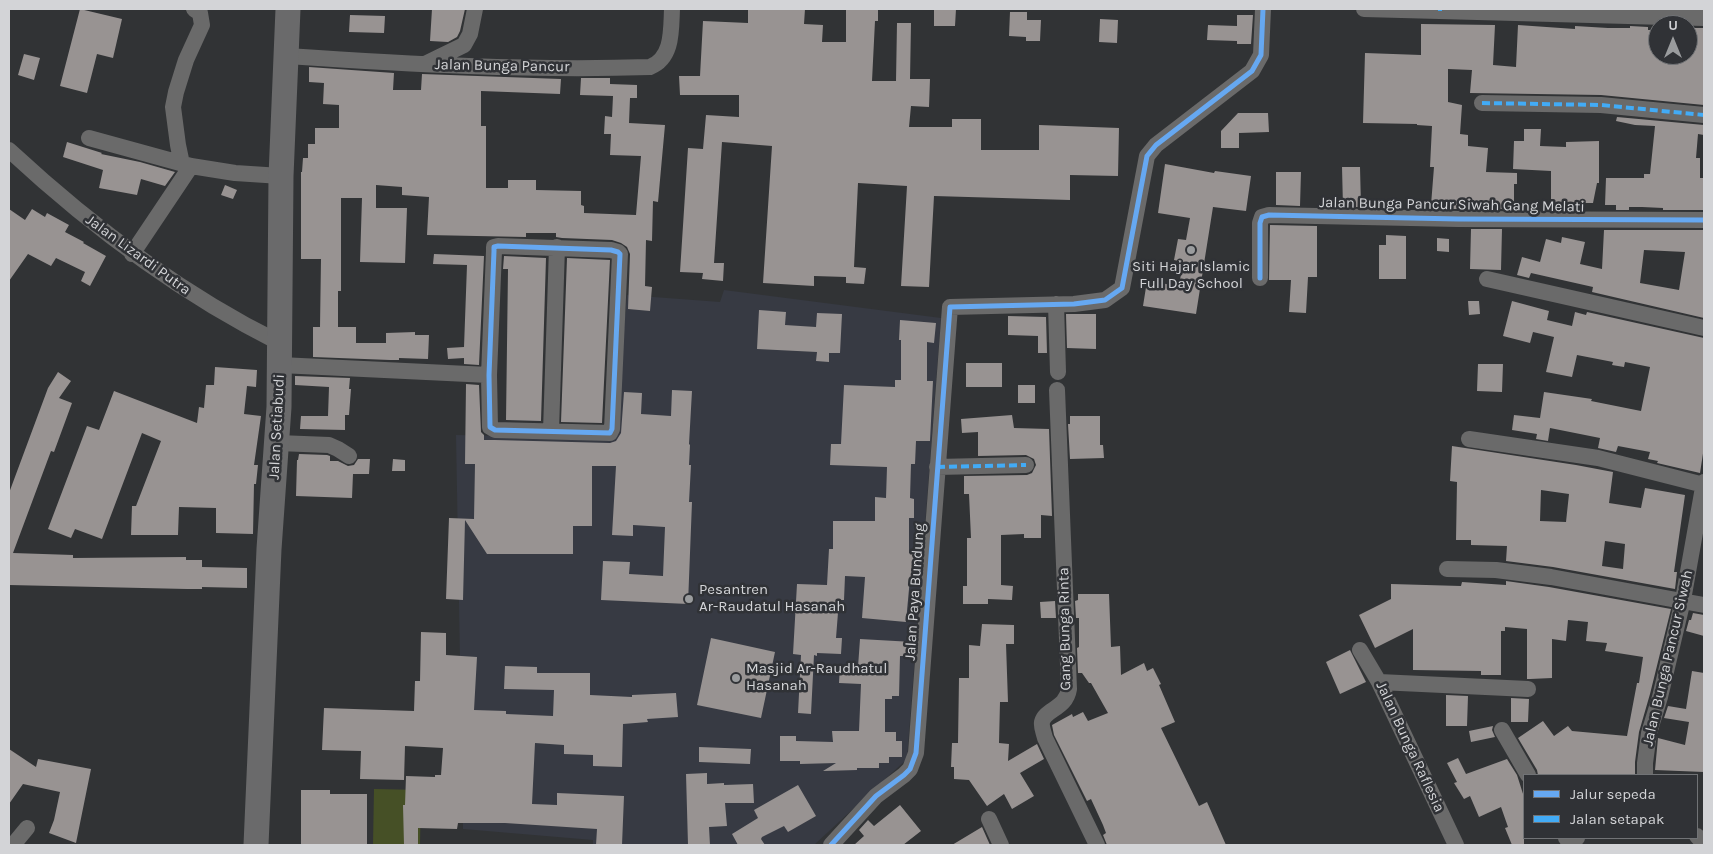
<!DOCTYPE html>
<html>
<head>
<meta charset="utf-8">
<style>
  body { margin:0 }
  #map { position:relative; width:1713px; height:854px; overflow:hidden; background:#313335; font-family:Karla,sans-serif }
  canvas { display:block }
  .frame { position:absolute; inset:0; border:10px solid #d3d4d7; pointer-events:none }
  .legend { position:absolute; left:1523px; top:774px; width:175px; height:65px; box-sizing:border-box; background:#303236; border:1px solid #717376; margin:0; padding:6px 9px; list-style:none; font-size:15px; color:#d3d4d7 }
  .legend li { display:flex; align-items:center; gap:10px; height:25px }
  .legend b { width:25px; border:1px solid #717376 }
  .north { position:absolute; left:1648px; top:15px; width:50px; height:50px; box-sizing:border-box; background:#303236; border:1px solid #717376; border-radius:50%; rotate:0deg; font-size:14px; font-weight:700; line-height:20px; text-align:center; color:#d3d4d7 }
  .north::after { content:''; display:block; margin:auto; width:18px; height:22px; background:#9a9c9e; clip-path:polygon(50% 0,100% 100%,50% 72%,0 100%) }
</style>
</head>
<body>
<div id="map">
<canvas width="1713" height="854"></canvas>
<div class="frame"></div>
<ul class="legend">
<li><b style="height:6px;background:#66a8f1"></b>Jalur sepeda</li>
<li><b style="height:6px;background:#42abf6"></b>Jalan setapak</li>
</ul>
<div class="north">U</div>
</div>
<script>
const context = document.querySelector('canvas').getContext('2d');
context.lineJoin = 'round';
function fill(path, color) { context.fillStyle = color; context.fill(path, 'evenodd'); }
function stroke(path, color, width, dash) { context.strokeStyle = color; context.lineWidth = width; context.lineCap = dash ? 'butt' : 'round'; context.setLineDash(dash || []); context.stroke(path); }
function label(font, color, halo, rows, align = 'center') {
  context.font = font + ' Karla,sans-serif'; context.lineWidth = 5; context.setLineDash([]); context.textBaseline = 'middle'; context.strokeStyle = halo; context.fillStyle = color; for (const [text, x, y, turn = 0] of rows) {
    context.save(); context.translate(x, y); context.rotate((+turn || 0) * Math.PI / 180); context.textAlign = isNaN(turn) ? turn : align; if (halo) context.strokeText(text, 0, 0); context.fillText(text, 0, 0); context.restore();
  }
}
fill(new Path2D(`
  M724 290 941 318 907 759 814 845H593V840L463 829 456 435 614 438 627 295 720 302Z`), '#373a43');
fill(new Path2D(`
  M374 789 421 790 420 845H373Z`), '#465026');
fill(new Path2D(`
  M80 9 122 19 113 58 97 54 87 93 60 86Z
  M432 9H465L460 31 457 37 448 42 430 41Z
  M748 9H805L804 24 823 25 822 42H846V9H878V21H875L872 81H896L897 23H911L910 79H930L929 107 911 106 909 127H952V119H981V150H1039V125L1119 128 1118 176 1070 175V200L934 196 929 287 901 286 907 186 858 183 854 267 866 268 864 284 846 283V277L814 276V286L763 283 772 146 722 142 714 263H724L723 281 702 279 703 273 680 272 688 148 703 149 706 115 739 117V95H680L679 76H700L703 21 748 23Z
  M934 9H956L955 26H934Z
  M1010 12H1027V20H1041L1040 41H1026V37L1009 36Z
  M350 15 385 16 384 33 349 32Z
  M1237 15H1253L1251 44H1237V41L1207 40 1208 25 1237 26Z
  M1100 19 1118 20 1117 43 1099 42Z
  M1421 24 1495 25 1493 65 1516 67 1518 25 1575 29V26L1608 28H1630V26L1648 27V30H1657L1656 55H1688V28H1704V105L1601 95 1470 93 1472 70 1448 69V102L1462 105 1460 134 1468 135V146L1488 148 1486 172 1517 173V184H1514V209H1443V206L1431 205 1434 167H1430L1432 126 1417 125V124L1363 123 1365 53 1421 55Z
  M24 54 40 58 34 80 18 75Z
  M309 67 394 73 393 90H421L422 74 561 79 560 94 481 91V126H486V188H508V180H536V190L581 191V205L584 206V213L636 215 641 156 610 155 611 134H604L605 116 612 117 613 96 580 95 581 78H610V84L637 85V98H630L629 123 665 125 658 202 653 201 652 241 646 240 645 286 652 287 650 311 628 309 630 254 627 247 621 243 612 240 562 238 556 237V233H526V237L427 235 429 197 402 195V187L376 185V208H407L405 263 360 262 362 198H341V291H338V327H356V343H386V333L415 332V335H429L428 359 399 358V360H390L313 357V327H320L321 259H301V172H302L303 158H308V144H315V128H339V105L323 104 324 83 309 82Z
  M1238 113H1268L1269 132 1239 133V148H1221V131Z
  M1617 117 1704 125V135L1698 134 1696 158H1700V178H1703L1704 210H1663V208L1642 207H1629V210H1616V205H1605L1606 178H1644V174H1650L1655 126 1635 125 1616 121Z
  M1524 129H1541L1540 146 1566 147V142L1599 141V183H1597L1593 203H1551V171L1513 169 1514 141H1524Z
  M67 142 102 153 101 154 140 162 175 172 165 186 141 179 137 195 99 188 103 170 63 157Z
  M1165 164 1214 173 1215 171 1251 176 1246 211 1213 207 1196 314 1143 306 1147 281 1179 286 1183 262 1174 260 1178 239 1186 240 1190 218 1158 213Z
  M1342 167H1360L1361 207H1343Z
  M1276 172H1301L1300 206 1276 205Z
  M225 185 237 190 233 199 221 195Z
  M9 209 25 220 32 209 45 217 47 213 69 225 65 232 84 242 83 243 106 256 90 286 81 281 85 272 56 258 51 266 28 254 9 281Z
  M1270 225 1317 226V277H1308L1306 313 1289 312 1291 280H1269Z
  M1471 229H1502L1501 270 1470 269Z
  M1604 230H1704V318L1592 292 1593 287 1531 273 1529 278 1517 275 1522 257 1540 262 1546 239 1561 243 1562 237 1585 242 1580 264 1602 269ZM1644 250 1685 252 1679 290 1640 283Z
  M1386 235 1406 236V279H1379V245H1386Z
  M1437 238 1449 239V252L1437 251Z
  M434 254 484 256 479 365 464 364V358L448 359 447 348 464 347 467 265 433 264Z
  M504 256 546 258 541 421 506 420 508 269H503Z
  M567 258 610 260 602 423 561 422Z
  M1468 301H1479L1480 314 1469 315Z
  M1512 301 1549 311 1547 320 1572 326 1575 312 1586 315 1587 312 1704 338V447L1700 473 1657 463 1658 461 1648 459 1650 452 1618 446 1616 452 1598 448 1600 438 1550 428 1548 441 1536 439 1537 434 1512 430 1514 415 1540 418 1544 392 1592 399 1591 401 1641 411 1650 367 1625 362 1624 367 1612 365 1613 362 1577 355 1572 377 1546 372 1554 337 1533 332 1530 343 1503 336Z
  M759 310 786 312 785 325 816 327 817 313 842 314 840 353H829V362L816 361 817 352 757 349Z
  M1066 314H1096V349L1067 348Z
  M1008 316 1046 317 1047 353H1038V336L1008 335Z
  M900 320 936 323 934 343 927 342V381H933L930 441H916L915 464H911L910 498 914 499V518H909V553H915V578H910L906 622 862 618 865 577 845 576 844 600H839L836 638H842L841 654 817 653V656L814 655 811 714 798 713 801 655 793 654 797 584 827 585 829 549H833V521H875V497L886 498 887 467 830 465 831 444H841L844 385 895 387V380H901V340H899Z
  M966 363H1002V387H966Z
  M1478 364H1503L1502 392 1477 391Z
  M215 367 257 370 256 387 247 386 244 414 261 416 254 465H258L256 484H254L253 534 216 533V508L179 507 178 535H131L132 506H136L161 441 142 433 102 539 75 529 71 538 48 529 87 426 99 430 114 391 197 423 199 407 204 408 206 385H214Z
  M58 372 71 381 59 398 72 403 54 452 51 451 13 553 73 555V558L186 557V560H202V567L247 568V588L202 587V589H187L9 585V493L48 388Z
  M295 376 350 378 349 389H351L349 415H345V430L300 429 301 416H328L329 387 295 385Z
  M466 384 479 385 481 432 484 435V440H495L610 443 616 441 621 433 624 392 642 393 641 414 671 416 672 390 692 391 689 444 690 445 689 465H691L689 502H692L688 604 601 600 603 561 630 562 629 574 663 576 665 527 633 525V536L612 535 616 466H592V526H573V554H487L465 520 463 600 446 599 449 518 474 519 475 464H465Z
  M1018 385H1035V403H1018Z
  M1012 415 1014 428 1049 429 1052 516 1041 515V538H1024V534L1001 535V585L1013 586 1012 600 988 599V604H963V586H967V538H971L969 494H964V476L1027 475 1032 473 1036 465 1034 459 1026 455 978 456V432L962 433 961 419Z
  M1070 416H1100V445H1103L1104 458 1070 459 1068 424H1070Z
  M1452 446 1576 465 1613 472 1609 503 1641 508 1645 488 1685 495 1674 572H1677L1675 589 1553 567 1506 561 1507 546 1471 545V540H1456L1457 482 1450 481ZM1541 490 1569 494 1566 522 1540 521ZM1605 541 1625 544 1623 569 1602 566Z
  M299 454 327 455 330 456V461H338L348 466 354 465 358 459H370L369 474H353L352 498 296 496 297 460H298Z
  M393 459 405 460V471H392Z
  M1506 581 1549 587 1671 609 1650 694 1639 732 1635 762V775H1538L1537 770 1518 738 1543 721 1554 736 1568 726 1572 731 1627 736 1637 683H1639L1643 657 1605 651 1607 643 1586 641 1588 622 1568 620 1566 641 1552 639V678L1530 679H1527V629L1505 627V631H1501V675H1481V671L1413 670V629L1375 648 1359 615 1391 599V584L1461 586 1462 582 1506 585Z
  M1078 594H1109L1111 647 1120 646 1121 675 1144 663 1147 671 1153 668 1161 684 1159 685 1175 722 1161 728 1199 806 1207 802 1226 845H1107L1103 835 1106 833 1103 825 1091 799 1087 801 1054 735 1052 725 1072 714 1073 717 1083 712 1088 721 1108 713 1091 683H1089L1082 673H1078L1077 648 1079 647V618H1076L1075 601 1078 600Z
  M1055 601 1056 618H1041L1040 602Z
  M1693 613 1704 615V636L1686 631 1689 620H1691Z
  M982 624 1014 625V644H1006L1008 702H1000L999 743 1009 744 1008 761 1037 744 1044 759 1020 773 1034 796 1012 809 1004 794 987 806 969 780 954 779V767H951L952 743H958L959 678H969V645L980 646Z
  M421 632 446 633V655L477 657 474 710 506 711V714L553 716 554 690 504 689 505 666 537 667V673H590V695L632 697V695L676 693 678 717 647 719 648 722 623 724 622 767 593 766V755L564 754V745L535 743 532 804 557 805V793L624 796 622 845H596L597 829 505 823H458L457 829 418 828V845H404L403 805H405L406 776 435 777V775H441L443 748 405 746 404 780 360 779 361 751 322 750 324 708 414 711 415 681H420Z
  M711 638 775 652 761 718 697 705Z
  M860 639 913 642V656H900L899 696H892V699H885V732H896V741H902V757H889V763H879V768H857V770L823 771 836 763 800 764V761H780V736H796V741L833 742 832 731H859L861 684 839 683 840 666 858 667Z
  M1350 650 1366 682 1340 694 1326 662Z
  M1692 671 1704 673V772L1655 770 1658 738 1685 745 1689 722 1664 718 1668 706 1686 709Z
  M1446 695 1468 696 1467 726H1446Z
  M1511 698 1529 699 1528 722H1511Z
  M1493 726 1492 730 1495 737 1471 742 1469 731Z
  M699 747 751 749 750 764 699 762Z
  M9 749 36 767 38 759 91 769 76 843 49 833 54 820 60 792 23 784 9 804Z
  M1458 758 1466 774 1507 759 1517 775 1524 797V845H1512L1505 828 1508 827 1501 807 1479 817 1470 796 1464 799 1454 783 1457 782 1447 763Z
  M707 773V784L724 783V785L753 784 754 803H725L727 826 709 827 710 845H688L686 774Z
  M798 785 816 816 788 832 784 826 762 837 761 839 765 845H738L732 834 758 818 754 810Z
  M301 790H330V794H367V845H301Z
  M900 805 921 831 903 845H854L864 836 859 830 868 820 874 826Z
  M982 827 990 845H952Z`), '#989392');
stroke(new Path2D(`
  M1364 9 1704 18
  M287 56C408 64 529 71 650 67 673 58 671 30 672 9
  M425 64 464 45 470 34 475 9
  M1482 103 1601 105 1704 115
  M89 138 191 166 235 173 281 176
  M9 150C91 226 179 293 280 343
  M182 164 178 145 173 107 176 92 186 60 202 25 200 13 194 9
  M498 246 611 250 618 252 620 254 612 429 610 433 495 430 490 427 489 375 494 251V247Z
  M132 254 191 166
  M1260 278V223L1262 217 1269 215 1458 219 1704 220
  M1487 279 1704 328
  M1056 304 1058 372
  M280 365 489 375
  M1057 390 1069 689C1066 709 1045 709 1042 722 1041 727 1044 733 1045 738L1097 845
  M551 431 557 247
  M1469 439 1598 458 1704 485
  M278 443 329 445 338 449 349 456
  M937 467 1026 465
  M1447 569 1496 570 1551 577 1704 605
  M1360 650 1379 682 1456 845
  M1379 682 1528 689
  M1502 730 1528 775
  M1645 775V763L1649 733 1660 697 1683 600 1704 482
  M989 819 1001 845
  M1697 836 1704 844
  M1566 838 1571 840 1577 838
  M13 845 27 828
  M831 845 876 796 904 775 910 769 916 753 950 307 1074 304 1105 300 1122 288 1147 156 1156 145 1252 71 1261 55 1263 9`), '#6a6a6a', 16);
stroke(new Path2D(`
  M256 845 269 549 279 407 281 176 288 9`), '#6a6a6b', 25);
stroke(new Path2D(`
  M1400 10V9
  M1440 11V9
  M1482 103 1601 105 1704 115
  M937 467 1026 465`), '#42abf6', 4, [8, 4]);
stroke(new Path2D(`
  M498 246 611 250 618 252 620 254 612 429 610 433 495 430 490 427 489 375 494 251V247Z
  M1260 278V223L1262 217 1269 215 1458 219 1704 220
  M831 845 876 796 904 775 910 769 916 753 950 307 1074 304 1105 300 1122 288 1147 156 1156 145 1252 71 1261 55 1263 9`), '#66a8f1', 5);
for (const [x, y, r, color] of [
  [1191,250,5,"#9a9c9e"],
  [689,599,5,"#9a9c9e"],
  [736,678,5,"#9a9c9e"]
]) { const dot = new Path2D(); dot.arc(x, y, r, 0, 2 * Math.PI); context.fillStyle = color; context.fill(dot); stroke(dot, '#303236', 2); }
label('15px', '#d3d4d7', '#303236', [
  ["Jalan Bunga Pancur",502,66,1],
  ["Jalan Bunga Pancur Siwah Gang Melati",1452,205,1],
  ["Jalan Lizardi Putra",138,255,36],
  ["Jalan Setiabudi",277,427,-87],
  ["Jalan Paya Bundung",915,592,-86],
  ["Gang Bunga Rinta",1065,629,-91],
  ["Jalan Bunga Pancur Siwah",1668,658,-77],
  ["Jalan Bunga Raflesia",1410,747,65]
]);
label('15px', '#d3d4d7', '#303236', [
  ["Siti Hajar Islamic",1191,267,"center"],
  ["Full Day School",1191,284,"center"],
  ["Pesantren",699,590],
  ["Ar-Raudatul Hasanah",699,607],
  ["Masjid Ar-Raudhatul",746,669],
  ["Hasanah",746,686]
], 'left');
</script>
</body>
</html>
